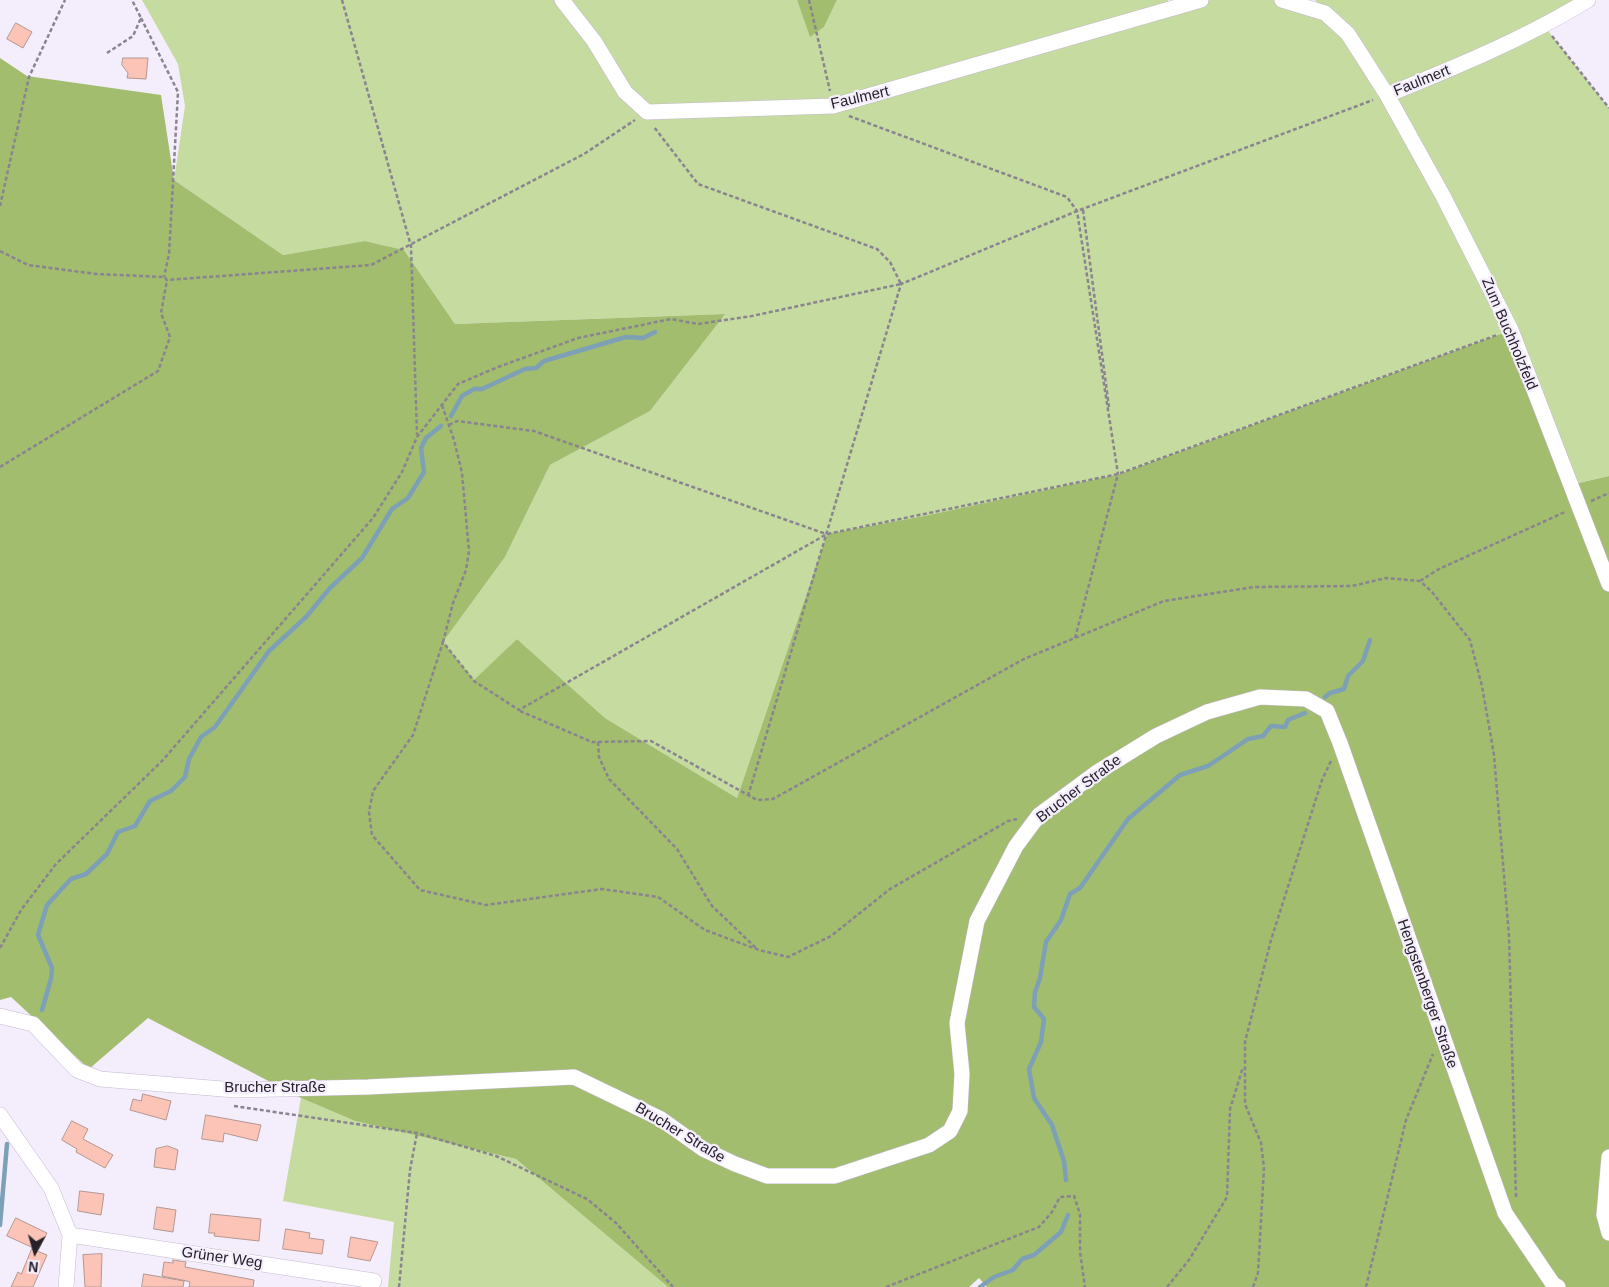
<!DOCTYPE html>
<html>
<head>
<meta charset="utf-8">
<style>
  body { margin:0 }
  #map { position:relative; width:1609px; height:1287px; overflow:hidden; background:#f4edfc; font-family:Helvetica,sans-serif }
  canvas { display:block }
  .north { position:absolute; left:10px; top:1227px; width:50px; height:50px; -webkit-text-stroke:4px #f4edfc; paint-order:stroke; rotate:186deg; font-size:14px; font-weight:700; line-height:20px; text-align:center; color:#26212a }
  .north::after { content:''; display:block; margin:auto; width:18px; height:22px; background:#26212a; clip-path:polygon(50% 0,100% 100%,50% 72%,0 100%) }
</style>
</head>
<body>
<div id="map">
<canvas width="1609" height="1287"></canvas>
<div class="north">N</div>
</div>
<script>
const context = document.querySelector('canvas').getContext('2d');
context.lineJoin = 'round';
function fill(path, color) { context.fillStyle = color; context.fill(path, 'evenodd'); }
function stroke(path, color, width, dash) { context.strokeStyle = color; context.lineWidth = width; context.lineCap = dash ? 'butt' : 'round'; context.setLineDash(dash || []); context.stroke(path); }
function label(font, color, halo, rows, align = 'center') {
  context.font = font + ' Helvetica,sans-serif'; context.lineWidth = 4.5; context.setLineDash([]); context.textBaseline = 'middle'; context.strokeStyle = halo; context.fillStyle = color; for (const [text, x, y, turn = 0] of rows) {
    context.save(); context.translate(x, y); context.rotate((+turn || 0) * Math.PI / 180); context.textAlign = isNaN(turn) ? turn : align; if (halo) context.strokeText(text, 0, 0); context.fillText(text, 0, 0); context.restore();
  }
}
fill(new Path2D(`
  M142 0H797L810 36 824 27 837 0H1168L1169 9 1201 0H1282L1325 12 1315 0H1588L1545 27 1609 108V476L1569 485 1510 330 1118 474 924 516 827 534 737 798 605 718 517 639 474 681 443 642 505 557 550 465 650 411 724 314 455 324 404 250 365 241 283 255 174 180 185 106 178 64Z
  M301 1098 355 1121 516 1159 668 1287H388L394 1222 283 1201Z`), '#c5db9f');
fill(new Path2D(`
  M797 0H837L824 27 810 37Z
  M0 58 27 76 161 95 174 180 283 255 365 241 404 250 455 324 725 314 650 411 550 465 505 557 443 642 474 680 517 639 605 718 737 798 827 534 924 516 1119 474 1511 330 1570 485 1609 476V1287H987L979 1278 969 1287H668L516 1159 355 1121 301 1098 148 1018 89 1069 11 997 0 1000Z`), '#a2bd6d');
stroke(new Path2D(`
  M451 416 462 396 474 389H482L525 369 536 368 544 361 626 337 643 338 655 332
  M1325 697 1330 693 1344 689 1348 676 1363 661 1370 640
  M42 1010 51 979 52 968 38 935 47 905 71 879 86 874 107 854 118 832 135 826 150 801 171 791 185 777 189 759 201 737 215 727 269 651 306 617 330 588 362 558 392 509 408 498 424 472 421 448 426 438 441 426
  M1066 1180 1064 1161 1052 1125 1034 1098 1029 1069 1041 1042 1044 1019 1034 1007 1035 992 1040 978 1046 942 1061 920 1070 894 1080 888 1128 819 1180 775 1208 766 1248 739 1263 736 1271 726 1285 727 1288 720 1305 713
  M0 1225 7 1144
  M980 1287 994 1277 1013 1270 1022 1259 1034 1255 1061 1232 1068 1215`), '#7ea0b7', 4.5);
const building = new Path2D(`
  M16 23 32 32 23 48 7 39Z
  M123 58H148L146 79 127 78 128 73 122 65Z
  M143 1094 171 1101 166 1120 130 1110 133 1099 141 1101Z
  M206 1115 261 1125 257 1141 224 1133 223 1142 202 1139Z
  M72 1121 88 1129 83 1139 113 1155 105 1168 76 1152 77 1149 62 1140Z
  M168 1146 178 1150 175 1170 154 1167 156 1149Z
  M80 1191 104 1194 101 1215 78 1211Z
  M157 1207 176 1210 173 1232 154 1229Z
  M211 1214 261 1219 259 1241 214 1236 215 1233H209Z
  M16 1218 47 1233 38 1250 7 1236Z
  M286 1229 310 1233 309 1238 324 1240 322 1254 283 1249Z
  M351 1237 378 1242 370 1261 348 1257Z
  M32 1249 47 1255 33 1287H11L18 1272 21 1274Z
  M102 1254 101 1287H85L83 1255Z
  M173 1260 186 1262 185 1267 254 1280 253 1287H189L190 1282 187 1281 162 1276 164 1262 173 1263Z
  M144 1274 184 1281 183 1287H142Z`);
fill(building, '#fbc4b7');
stroke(building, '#b39790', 1);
const street = new Path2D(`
  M562 0 594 41 625 92 647 112 833 106 1201 0
  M1282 0 1325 13 1348 34 1387 95 1443 196 1511 330 1609 584
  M1387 95C1456 67 1524 39 1588 0
  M0 1016 33 1024 77 1070 100 1079 235 1090 368 1087 574 1077 661 1119 703 1149 735 1164 767 1176H835L929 1145 950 1131 960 1111 962 1074 957 1023 977 921 1016 846 1039 815 1096 773 1156 736 1207 712 1260 697 1306 699 1327 711 1340 743 1505 1213 1553 1284 1558 1287
  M0 1115 51 1188 70 1235 66 1287
  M1609 1157 1604 1215 1609 1233
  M70 1235 374 1281`);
stroke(street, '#c4b9d0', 16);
stroke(new Path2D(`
  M342 0 411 246 417 435
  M809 0 830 91
  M141 18 178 92 169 254 164 277
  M1552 36 1609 108
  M107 53 133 36 141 18 132 0
  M849 116 1067 197 1077 211 1118 474
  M0 206 29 77 65 0
  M1083 210 1109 407
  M0 251 28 265 96 274 164 277 167 280 371 265 584 154 635 120
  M442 405 454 440 462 473 469 551 466 570 453 603 443 642
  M449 425 457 421 534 431 826 534
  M0 467 158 371 170 337 161 313 167 280
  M1591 501 1609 493
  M1420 581 1439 569 1565 512
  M1075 638 1118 474
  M520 711 592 742 651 741 757 800 773 799 1024 659 1164 601 1254 587 1352 586 1386 578 1420 581 1432 592 1470 640 1482 686 1494 755 1509 936 1516 1197
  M598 742 599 757 609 779 677 849 712 906 757 949
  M748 796 901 284 1077 211 1373 100
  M1017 819 1008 821 890 889 831 936 788 957 759 950 705 930 658 897 602 889 486 905 420 890 372 835 369 812 373 791 413 735 443 642 474 681 519 710 827 534 1118 474 1497 335
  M0 948 21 910 56 864 162 761 373 518 402 472 417 437 458 384 498 367 578 338 671 319 698 324 752 316 901 284 890 262 877 249 698 184 654 127
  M234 1106 417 1133 496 1156 587 1199 616 1223 673 1287
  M399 1287 410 1170 417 1133
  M886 1287 1039 1227 1052 1212 1060 1197 1074 1196 1080 1214V1252L1085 1287
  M1167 1287 1189 1260 1227 1197 1230 1109 1243 1067
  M1253 1287 1258 1273 1264 1168 1261 1143 1245 1104V1042L1271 940 1322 780 1331 761
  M1366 1287 1406 1120 1433 1054`), '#8a8490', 2.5, [4, 2.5]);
stroke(street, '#fff', 15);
label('15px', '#26212a', '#f4edfc', [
  ["Faulmert",1422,81,-22],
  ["Faulmert",860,98,-13],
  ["Zum Buchholzfeld",1509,334,67],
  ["Brucher Straße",1079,789,-37],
  ["Hengstenberger Straße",1427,994,71],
  ["Brucher Straße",275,1088],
  ["Brucher Straße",680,1133,31],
  ["Grüner Weg",222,1258,8]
]);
</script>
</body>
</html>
